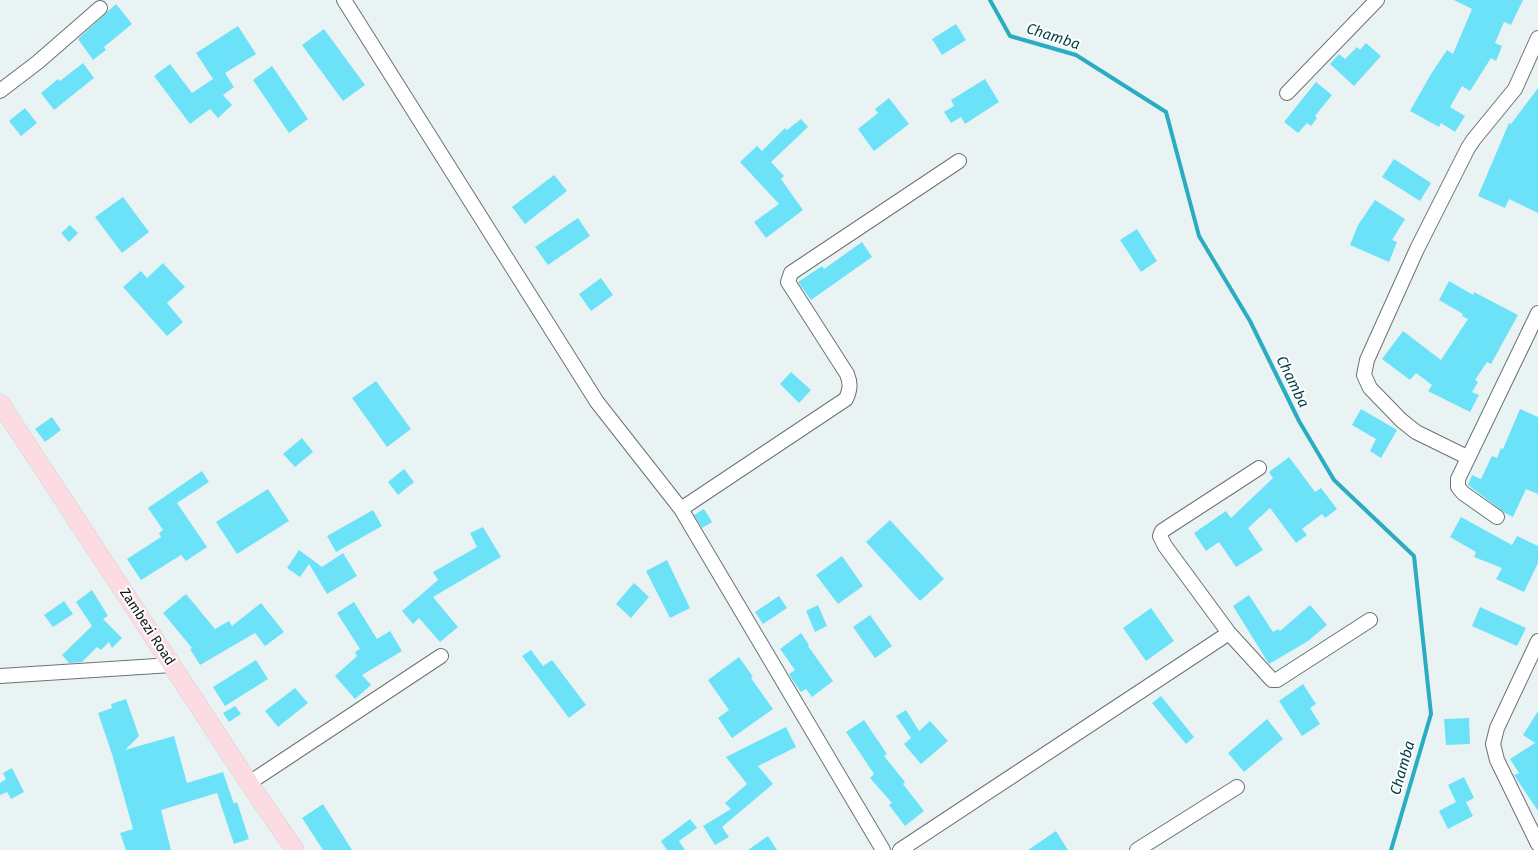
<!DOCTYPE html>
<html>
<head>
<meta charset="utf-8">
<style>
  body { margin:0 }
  canvas { display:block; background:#eaf3f4 }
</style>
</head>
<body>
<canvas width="1538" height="850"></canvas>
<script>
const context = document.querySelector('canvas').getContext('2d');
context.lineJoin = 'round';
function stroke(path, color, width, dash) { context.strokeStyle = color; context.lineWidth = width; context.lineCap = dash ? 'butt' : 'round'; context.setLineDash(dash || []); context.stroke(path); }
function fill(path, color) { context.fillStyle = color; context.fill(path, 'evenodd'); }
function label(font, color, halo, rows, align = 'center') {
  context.font = font + ' "Fira Sans",sans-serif'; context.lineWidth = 4; context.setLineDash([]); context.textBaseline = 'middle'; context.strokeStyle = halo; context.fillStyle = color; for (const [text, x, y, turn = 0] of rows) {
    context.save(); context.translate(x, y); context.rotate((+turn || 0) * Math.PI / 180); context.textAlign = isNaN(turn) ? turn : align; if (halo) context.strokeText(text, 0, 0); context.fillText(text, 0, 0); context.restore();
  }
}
stroke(new Path2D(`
  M990 0 1010 36 1076 55 1166 112 1199 236 1250 321 1299 421 1334 480 1414 556 1431 714 1391 850`), '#2aacc1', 4);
fill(new Path2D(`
  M1454 0H1523L1511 25 1504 22 1495 43 1502 46 1496 61 1491 58 1470 91 1462 86 1450 107 1465 116 1455 132 1441 123 1439 127 1410 111 1431 74 1447 50 1453 54 1472 9Z
  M116 4 132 24 104 47 106 50 93 60 78 39Z
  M956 24 966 40 942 55 932 39Z
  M238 26 256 54 225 73 234 87 223 95 232 105 218 118 210 109 190 124 154 76 170 64 192 93 213 79 196 53Z
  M324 29 365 85 343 101 302 45Z
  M1366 43 1381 56 1354 86 1330 64 1339 54 1345 59 1357 47 1360 50Z
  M83 63 94 78 54 110 41 93 58 79 60 81Z
  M272 66 308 119 289 133 253 80Z
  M985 79 999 102 965 124 961 117 951 123 944 112 954 106 951 100Z
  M1316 82 1332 95 1315 116 1317 118 1311 126 1307 123 1298 133 1284 122Z
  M1538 88V213L1509 199 1505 208 1478 196 1509 123 1511 124Z
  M889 98 909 124 874 151 858 129 878 113 875 109Z
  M25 108 37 123 21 136 9 121Z
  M801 119 808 127 771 162 784 176 781 179 803 210 766 238 754 222 779 204 740 162 757 146 762 151 785 128 787 130Z
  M1394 159 1431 183 1420 201 1382 177Z
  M554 175 567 191 525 224 512 207Z
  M123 197 149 232 122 253 95 217Z
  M1375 200 1405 219 1392 240 1397 242 1389 262 1350 245 1358 225Z
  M578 218 590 236 548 265 535 247Z
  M70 225 78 233 69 242 61 233Z
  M1137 229 1157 261 1141 272 1120 240Z
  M862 242 872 257 811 300 798 282 822 266 824 269Z
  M163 263 185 287 167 303 183 322 167 336 123 287 141 271 147 278Z
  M601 278 613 295 591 311 579 294Z
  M1449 281 1473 295 1474 292 1518 315 1491 364 1487 362 1475 380 1478 382 1472 392 1479 395 1470 412 1428 391 1432 385 1416 373 1410 380 1382 359 1403 331 1441 360 1468 319 1462 316 1463 314 1439 300Z
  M791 372 811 390 799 403 780 384Z
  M376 381 411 429 387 447 352 398Z
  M1361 409 1397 430 1381 458 1370 451 1376 439 1352 425Z
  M1520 409 1538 417V494L1526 489 1513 517 1505 513 1468 485 1472 475 1481 479 1492 456 1497 458 1501 448 1503 449Z
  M52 417 61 430 45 442 35 429Z
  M302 438 313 452 295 467 283 454Z
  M1289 457 1315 492 1321 488 1337 509 1325 518 1322 514 1302 529 1307 535 1296 543 1270 508 1248 528 1263 550 1236 567 1219 542 1206 551 1194 533 1226 511 1231 518 1273 478 1269 472Z
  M404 469 414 482 398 495 388 482Z
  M202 471 209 482 177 503 207 547 186 561 181 555 141 580 127 559 161 537 159 533 163 530 148 508Z
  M268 489 289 521 237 554 216 522Z
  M704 509 712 522 702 528 694 515Z
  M373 510 382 526 336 552 327 536Z
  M1461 517 1512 545 1517 536 1538 546V563L1524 592 1496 579 1502 568 1474 557 1476 552 1450 537Z
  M890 520 944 579 920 601 866 542Z
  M483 527 501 557 433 597 458 627 440 642 419 618 413 624 402 611 438 580 433 572 477 547 470 533Z
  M299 550 322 567 343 553 357 576 327 594 309 564 300 577 287 568Z
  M842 556 863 586 838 604 816 575Z
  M667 560 690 608 670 618 646 571Z
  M634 583 649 597 631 618 616 604Z
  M92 590 108 616 103 619 122 638 112 648 109 642 101 650 97 647 82 662 69 663 62 655 92 626 76 602Z
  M186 594 215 629 229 621 232 626 261 603 284 632 265 646 255 633 200 665 190 649 192 648 163 613Z
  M1249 595 1273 632 1278 629 1280 631 1310 605 1327 625 1308 641 1269 664 1233 606Z
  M779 596 787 608 763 624 755 612Z
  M64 601 73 614 53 627 44 615Z
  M354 602 377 639 390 631 402 651 362 675 371 685 355 699 335 676 357 656 355 652 360 649 337 613Z
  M818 605 827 626 815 632 806 611Z
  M1480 607 1526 628 1517 646 1472 626Z
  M1151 608 1174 641 1146 661 1123 628Z
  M870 615 892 646 875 658 853 627Z
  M801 633 809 645 808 646 833 681 812 697 806 689 801 692 794 682 789 674 795 670 780 649Z
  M531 650 543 666 552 660 586 705 569 718 522 656Z
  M739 657 753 677 751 678 773 709 732 738 718 718 729 710 708 680Z
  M256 660 268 679 225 706 213 687Z
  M1303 684 1316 704 1310 708 1320 724 1302 736 1279 701Z
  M295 688 308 703 278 727 265 711Z
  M1161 696 1194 737 1186 744 1152 703Z
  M126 699 139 736 125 750 174 736 187 783 223 772 234 804 237 802 249 839 234 844 217 793 161 810 171 850H126L120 833 133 829 112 754 98 713 112 708 111 704Z
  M235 706 241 714 229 722 223 713Z
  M906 710 919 731 930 721 948 741 921 764 904 744 911 738 896 716Z
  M1538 711V811L1514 775 1519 773 1510 759 1535 743 1523 735Z
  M1469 718 1470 744 1446 745 1444 719Z
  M1267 719 1283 739 1244 772 1228 753Z
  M864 720 887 754 884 756 905 782 903 784 924 811 905 826 889 805 892 803 870 778 874 774 846 732Z
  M786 727 796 747 758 766 773 784 722 827 729 837 715 845 703 826 731 809 725 803 747 784 726 757Z
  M12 768 24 792 11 799 7 792 0 795V783L6 779 3 773Z
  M1464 777 1474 798 1466 802 1473 816 1448 829 1439 811 1456 802 1448 785Z
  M323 804 352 850H323L302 818Z
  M690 819 697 828 679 841 685 850H667L661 841Z
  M1056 831 1068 850H1028Z
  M768 836 777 850H748Z`), '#6ce2f8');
const minor = new Path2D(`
  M344 0 597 402 681 509 883 850
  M0 91 38 62 100 8
  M1287 93 1377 0
  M1467 457 1416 432 1401 420 1370 388 1364 375 1367 360 1417 249 1468 148 1474 139 1515 89 1538 38
  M1259 468 1162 531 1160 536 1165 546 1229 633 1272 680H1277L1370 620
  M681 509 846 399C850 390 851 384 847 374L788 282 791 273 959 161
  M1497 517 1463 493 1458 487V479L1538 313
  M1538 641 1497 728 1493 744 1497 760 1538 844
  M0 676 172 665
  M249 783 441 656
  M900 850 1229 633
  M1137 850 1237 787`);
const major = new Path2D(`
  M0 403 249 783 295 850`);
stroke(minor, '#6b7374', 16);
stroke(major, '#d0d0d0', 19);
stroke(minor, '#fff', 14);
stroke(major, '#fddbe2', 18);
label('14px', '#131516', '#fdffff', [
  ["Zambezi Road",147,627,57]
]);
label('italic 15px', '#053f48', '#fdffff', [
  ["Chamba",1053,37,18],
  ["Chamba",1292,382,64],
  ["Chamba",1403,768,-74]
]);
</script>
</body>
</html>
